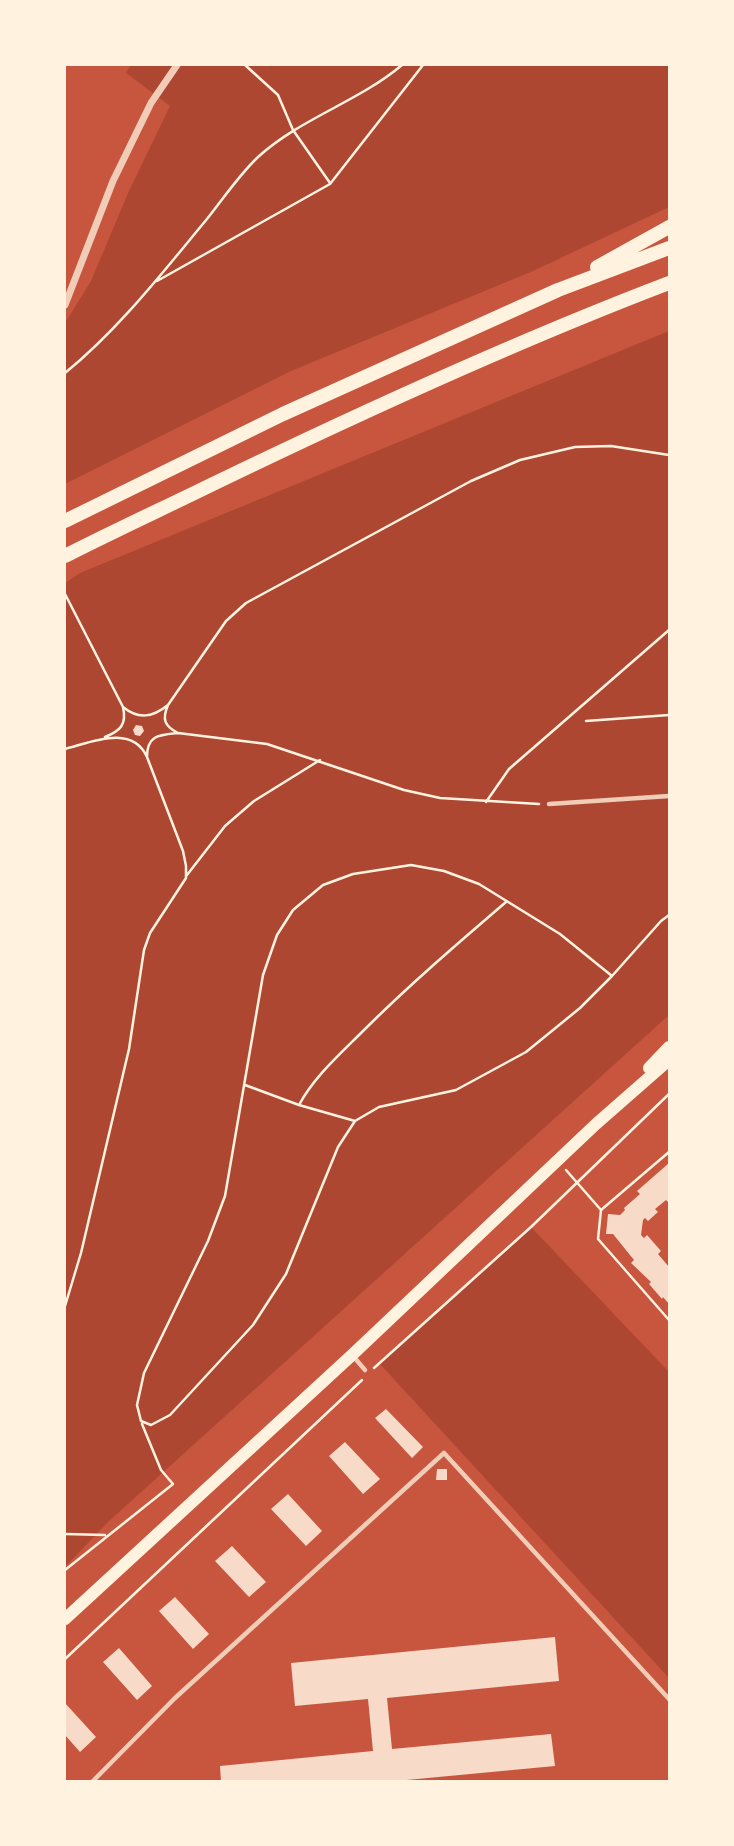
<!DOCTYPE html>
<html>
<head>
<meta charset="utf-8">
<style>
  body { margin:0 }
  #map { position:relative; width:734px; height:1846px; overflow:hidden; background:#c8553d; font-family:"Fira Sans Condensed",sans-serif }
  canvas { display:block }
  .frame { position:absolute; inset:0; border:66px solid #fff3e0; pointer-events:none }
</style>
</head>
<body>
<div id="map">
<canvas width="734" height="1846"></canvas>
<div class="frame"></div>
</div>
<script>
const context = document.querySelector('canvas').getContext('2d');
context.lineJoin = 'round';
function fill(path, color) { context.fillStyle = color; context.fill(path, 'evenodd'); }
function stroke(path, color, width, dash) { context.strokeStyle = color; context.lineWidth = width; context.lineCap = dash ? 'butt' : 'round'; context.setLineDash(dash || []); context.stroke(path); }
fill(new Path2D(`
  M131 65H669V207L533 271 291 371 65 484V323L91 281 129 191 170 106 126 73Z
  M669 331V1015L108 1522 65 1567V583L80 573Z
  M531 1227 669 1372V1678L379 1363Z`), '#ae4732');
fill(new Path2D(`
  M136 725 142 726 144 731 140 736 135 735 133 730Z
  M669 1163V1203L666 1200 655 1209 658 1212 648 1221 645 1218 643 1220 641 1235 644 1238 647 1235 661 1251 658 1254 669 1267V1304L663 1297 662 1299 649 1284 651 1282 631 1263 634 1260 613 1234H606L608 1214 620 1215 625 1210 624 1208 640 1194 637 1191Z
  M386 1409 423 1447 412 1458 375 1418Z
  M345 1442 380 1479 363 1494 329 1456Z
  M437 1469H447V1480H436Z
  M288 1494 322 1531 306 1546 271 1509Z
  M232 1546 266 1582 249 1597 215 1561Z
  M175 1597 209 1634 193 1649 159 1611Z
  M555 1637 559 1681 387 1698 392 1749 551 1734 555 1766 396 1781H221L220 1766 373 1751 368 1699 295 1706 291 1663Z
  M119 1648 152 1686 137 1700 103 1662Z
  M65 1703 96 1737 80 1752 65 1735Z`), '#f7dbc8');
stroke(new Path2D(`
  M245 65 278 95 293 130 330 183
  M157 281 330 184 423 65
  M65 373C119 329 162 273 207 219 223 199 239 175 258 157 301 118 358 102 402 65
  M65 594 123 707C127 725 120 731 105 737
  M168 705 226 621 246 603 471 481 520 460 575 447 611 446 669 455
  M586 721 669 715
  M178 733 267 744 404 790 440 798 539 804
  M65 749C92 742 132 724 147 757 147 735 159 735 178 733 164 726 162 719 168 705 153 717 139 720 123 707
  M486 802 509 769 669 630
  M187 875 225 826 254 801 320 760
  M612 976 560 934 479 884 444 871 411 865 353 874 323 885 293 910 277 935 263 975 225 1196 208 1241 144 1373 137 1405 141 1421 151 1425 170 1415 253 1325 286 1274 338 1147 355 1121 379 1107 456 1090 526 1052 580 1008 612 976 661 921 669 915
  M245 1085 299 1105 355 1121
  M299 1105C314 1077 340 1054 362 1032 408 986 457 944 506 902
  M566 1170 601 1210 669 1152
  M601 1210 598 1239 669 1320
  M65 1306 81 1253 129 1049 144 950 150 933 186 878V866L183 851 147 757
  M374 1368 531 1227 669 1094
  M65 1534 105 1535
  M65 1570 173 1484 161 1470 142 1424
  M65 1659 362 1380`), '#fff3e0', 2.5);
stroke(new Path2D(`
  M549 804 669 796
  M353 1356 365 1370
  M93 1781 175 1698 444 1453 669 1699`), '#f1ccb7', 4.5);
stroke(new Path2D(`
  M65 305 113 181 151 103 177 65`), '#f1ccb7', 7);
stroke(new Path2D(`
  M649 1068 669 1047
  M65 1619 352 1355 596 1124 669 1060`), '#fff3e0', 12);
stroke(new Path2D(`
  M597 267 669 227
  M65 521 283 414 558 290 669 248
  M65 556C114 531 164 508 213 484 362 412 514 342 669 283`), '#fff3e0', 14);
</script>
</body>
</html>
